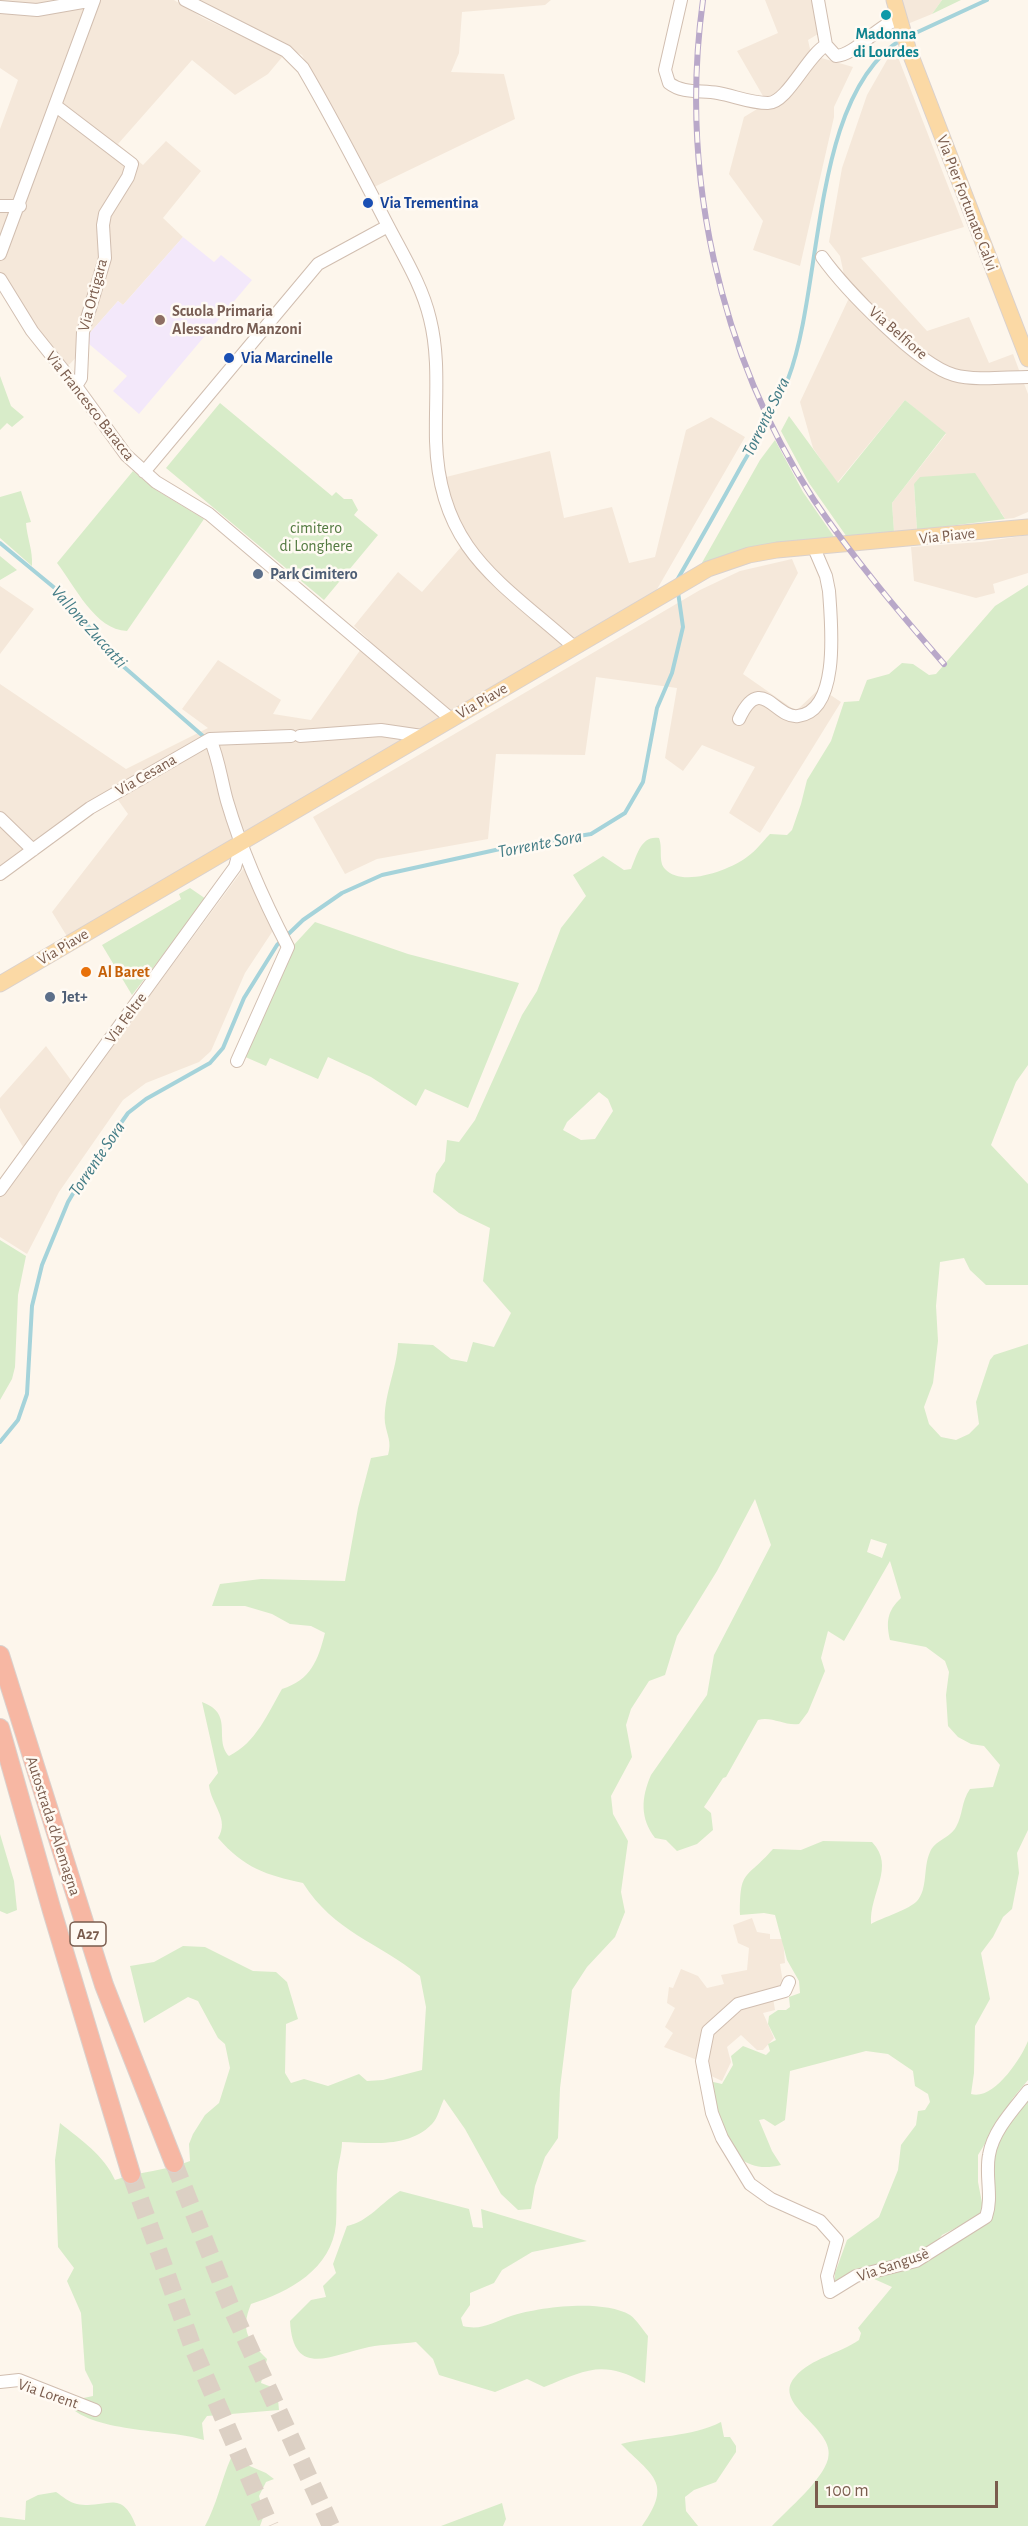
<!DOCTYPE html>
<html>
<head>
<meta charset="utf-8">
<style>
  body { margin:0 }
  #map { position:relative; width:1028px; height:2526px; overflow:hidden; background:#fdf6ec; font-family:"Alegreya Sans",sans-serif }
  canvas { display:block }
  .scale { position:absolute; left:815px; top:2481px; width:183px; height:27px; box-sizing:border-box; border:3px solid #7a5c4d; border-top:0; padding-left:8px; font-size:18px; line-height:21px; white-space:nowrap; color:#7a5c4d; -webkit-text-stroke:4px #fffaf3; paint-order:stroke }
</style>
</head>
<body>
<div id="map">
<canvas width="1028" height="2526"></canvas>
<div class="scale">100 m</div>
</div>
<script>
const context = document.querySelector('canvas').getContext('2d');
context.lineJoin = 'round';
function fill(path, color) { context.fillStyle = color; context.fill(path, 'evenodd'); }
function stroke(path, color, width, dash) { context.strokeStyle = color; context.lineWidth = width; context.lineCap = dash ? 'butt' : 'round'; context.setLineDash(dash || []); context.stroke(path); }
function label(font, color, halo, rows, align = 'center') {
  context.font = font + ' "Alegreya Sans",sans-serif'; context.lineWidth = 5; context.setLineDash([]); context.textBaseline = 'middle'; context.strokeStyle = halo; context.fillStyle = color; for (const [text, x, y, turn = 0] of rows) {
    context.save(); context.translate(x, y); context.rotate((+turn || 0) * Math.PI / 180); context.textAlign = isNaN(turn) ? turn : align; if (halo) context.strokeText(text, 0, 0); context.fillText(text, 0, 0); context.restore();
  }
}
fill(new Path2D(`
  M0 0H174L203 18 283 56 268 74 235 95 192 60 118 144 143 165 166 141 201 171 163 218 183 237 123 305 118 301 88 335 89 344 65 369 0 287V129L18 80 0 68Z
  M194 0H551L545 5 462 12 459 53 451 72 504 74 515 119 372 188 302 55Z
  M765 0H815L818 34 808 40 810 49 818 57 853 67 834 107V117L800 266 753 250 763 221 729 174 744 117 767 103 737 51 778 33Z
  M901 0H942L932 14 905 25Z
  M896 52 964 227 861 258 927 331 969 317 989 363 1013 354 1028 394V512L1014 518 1005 519 1001 512 914 485 917 530 894 532 892 503 946 434 905 400 837 483 813 448 800 402 849 298 840 256 829 242 842 168 867 95 887 60Z
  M711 417 745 437 656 591 68 938 52 912 128 814 111 790 0 868V684L126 769 208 728 182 709 218 660 281 700 273 714 311 720 368 639 354 626 398 572 422 592 467 540 447 504 446 477 550 451 564 518 612 507 629 563 655 557 686 430Z
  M1028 535V573L993 584 995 593 976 598 914 581 911 547 981 542Z
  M792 559 798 573 743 674 796 711 820 688 841 702 760 833 729 813 755 767 702 745 683 771 665 758 677 688 596 677 585 755 496 754 488 839 377 859 345 874 313 817 700 590 740 571Z
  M0 586 34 609 0 654Z
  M247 864 274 929 245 973 211 1051 199 1062 146 1083 123 1100 59 1192 27 1254 0 1237V1179L23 1147 0 1108V1098L46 1046 79 1091Z
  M752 1918 757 1932 770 1934V1939H783L785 1963 780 1964 784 1989 772 1992 775 2010 763 2013 774 2038 763 2050H757L741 2035 727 2047 731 2062 722 2081 707 2074 710 2065 664 2047 673 2033 665 2027 675 2008 667 2003 669 1987 673 1988 681 1969 698 1976 707 1988 724 1984 721 1975 747 1970 749 1948 738 1943 733 1925Z`), '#f5e8da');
fill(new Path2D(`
  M183 237 214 262 221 255 252 280 139 414 113 391 127 376 89 344 88 335 118 301 123 305Z`), '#f3e8fa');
fill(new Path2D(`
  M942 0H961L932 14Z
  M0 376 11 406 24 417 12 427 7 423 0 430Z
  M905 400 946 433 892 503 894 532 876 533 849 540 809 483 781 431 789 416 838 483Z
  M220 403 332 496 336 492 344 499H352L358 510 354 515 378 535 324 600 166 468Z
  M775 440 803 492 837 541 699 568 760 460Z
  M133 471 156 490 204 519 127 631C95 630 75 586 57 563Z
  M975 473 1005 519 917 530 914 484 920 477Z
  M21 491 31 522 26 523C27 538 33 550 32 566L0 538V497Z
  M0 556 17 570 0 580Z
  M1028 585V1065L1016 1082 991 1145 1028 1184V1285H986L970 1270 964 1258 940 1262 936 1306 938 1341 933 1383 924 1407 929 1424 941 1437 956 1440 969 1434 979 1424 976 1402 990 1360 994 1355 1028 1344V1830L1017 1853 1019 1873 1012 1909 1003 1917 993 1937 981 1953 990 1999 975 2026 974 2073 971 2094C993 2101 1021 2059 1028 2041V2080L1013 2098 978 2155V2182L983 2208 981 2215 942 2235 930 2250 882 2265 855 2269 835 2282V2273L847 2240 879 2217 898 2170 901 2145 916 2125 918 2111 925 2110 930 2102 928 2094 915 2086 913 2071 888 2054 866 2051 790 2071 785 2120 775 2126 764 2119 759 2120 772 2151 781 2165C727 2179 718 2120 709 2081L722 2084 733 2065 731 2056 743 2046 766 2055 770 2051 768 2044 776 2040 768 2024 769 2016 778 2010H786L790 2007 789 1997 800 1993 799 1981 787 1960 775 1915 764 1913 740 1915C740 1868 745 1881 773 1849L801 1850 823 1841 872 1842C896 1867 869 1893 871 1924 882 1918 910 1909 917 1901 928 1889 923 1867 930 1852 935 1840 949 1839 956 1827 963 1815 961 1802 970 1789L993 1787 1000 1765 984 1746 971 1744 958 1737 948 1726 946 1695 949 1672 945 1661 926 1647 890 1640C886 1622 887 1611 901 1598L890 1561 844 1641 828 1631 821 1658 825 1671 808 1712 799 1724C784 1726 772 1716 758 1720L726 1777 723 1778 704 1807 711 1813 713 1830 697 1844 677 1851 666 1840 655 1838C640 1818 641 1798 651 1775L707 1695 714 1655 771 1545 755 1499 717 1571 677 1636 665 1675 649 1681 631 1709 626 1725 632 1757 611 1796 613 1814 628 1841 621 1892 625 1912 615 1937 587 1967 572 1990 560 2088 558 2138 545 2157 535 2186 531 2209 518 2210 501 2194 465 2129 444 2099C440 2107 438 2118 432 2124 409 2148 372 2143 342 2142 342 2154 337 2166 337 2178 336 2193 337 2209 336 2224 332 2269 289 2292 251 2304 240 2331 248 2340 267 2359L261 2383 277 2389 279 2410 207 2416 202 2423 204 2440C166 2428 91 2434 65 2402L93 2396V2386L85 2370 81 2313 67 2281 74 2268 58 2247 55 2160 60 2123C81 2140 104 2155 115 2180 140 2171 166 2171 190 2161L189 2144 193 2134 205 2115 219 2103 230 2068 225 2044 218 2038 198 2001 188 1997 144 2023 130 1966 154 1962 183 1946 205 1947 253 1971 276 1972 287 1982 298 2019 286 2024 285 2073 291 2083 304 2079 328 2086 359 2074 367 2081 383 2080 422 2070 426 2007 420 1976C378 1942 334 1932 303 1883 266 1875 244 1868 218 1838 230 1819 211 1805 209 1785L218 1773 202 1702C235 1714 213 1739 229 1756 256 1743 268 1713 282 1689 311 1680 318 1660 325 1633L311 1626 290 1624 272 1614 245 1606H212L220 1584 261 1579 345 1581 358 1508 371 1458 388 1455C392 1441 387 1436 385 1423 383 1396 397 1370 398 1343L433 1345 451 1359 467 1362 473 1342 494 1347 511 1313 483 1281 490 1228 459 1213 433 1192 436 1174 445 1161 447 1140 459 1142 475 1120 522 1015 537 991 561 928 586 896 573 875 603 856 624 870 631 869C637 855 641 835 659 838 663 848 658 862 665 869 682 888 730 870 747 857 756 851 762 842 770 834L787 835 792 830 801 804 807 780 831 741 844 702 859 701 867 680 889 674 902 663 913 664 929 675 936 674 995 606ZM599 1092 608 1099 613 1111 595 1139 581 1140 563 1130 567 1122ZM871 1539 887 1544 882 1558 867 1552Z
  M190 888 206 899 132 995 102 945 181 899 179 894Z
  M315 922 408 954 519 983 468 1108 425 1089 416 1106 371 1077 328 1057 318 1079 270 1058 266 1066 243 1056 291 948Z
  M0 1240 26 1256 18 1295 15 1367 12 1379 0 1400Z
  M0 1834 14 1881 17 1910 7 1914 0 1911Z
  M1028 2089V2526H772C788 2509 822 2481 828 2459 837 2428 770 2405 795 2377 811 2358 839 2354 859 2340L861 2333 858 2328 892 2287 863 2274 925 2263 986 2217 983 2169Z
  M400 2191 469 2209 473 2227 483 2228 481 2209 587 2241 532 2252 502 2270 494 2283 470 2293V2305L461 2318 463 2326C481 2331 494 2322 511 2316 540 2307 602 2299 630 2315 636 2319 643 2330 648 2336L645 2383C602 2359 586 2370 544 2387L527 2379 495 2392 439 2375 433 2359 416 2342C400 2344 384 2344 369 2347 331 2355 293 2379 290 2321L311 2300 326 2297 323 2286 336 2273 333 2264 347 2226C368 2222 382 2202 400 2191Z
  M721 2422 724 2437H730L736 2446V2452L716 2482 694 2490 685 2497 686 2511 698 2526H642C674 2482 651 2475 621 2444 654 2436 691 2437 721 2422Z
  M231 2458 266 2473 274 2479 266 2482 259 2496 264 2515 260 2526H205C217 2504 221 2481 231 2458Z
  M56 2492C62 2496 70 2503 77 2504 106 2510 121 2487 136 2526H0V2517L25 2520 26 2501 38 2495Z
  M502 2503 506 2519 503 2526H441Z`), '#d8ecc9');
stroke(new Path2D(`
  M909 36 987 0
  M0 543 62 594 116 660 203 736
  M676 582C699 542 721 503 743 463 759 436 776 408 788 379 824 285 810 96 902 39
  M0 1442 18 1420 27 1394 32 1306 42 1265 68 1202 81 1180 128 1113 146 1099 210 1063 223 1048 244 998 277 945 303 920 342 893 382 875 500 849 591 834 625 813 643 782 657 708 672 673 683 627 678 592`), '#a5d3da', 4);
stroke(new Path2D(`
  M174 2163 230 2305 331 2526
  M131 2174 193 2348 270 2526`), '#dcd0c4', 18, [18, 9]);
const minor = new Path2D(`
  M185 0 286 51 303 68C333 119 360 172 387 224 403 255 422 285 430 319 440 359 435 400 436 441 439 550 501 582 574 647
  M681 0 665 70 669 83C683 94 701 90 718 93 735 96 750 103 768 103 787 103 807 56 826 45
  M818 0 826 45 836 56C855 55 877 26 898 19
  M0 7 37 10 94 0
  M56 106 132 164 128 177 105 214 103 225 105 258 83 332 81 378 76 386
  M0 206H20
  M0 254 94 0
  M822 257C844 288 918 365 954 375 976 381 1006 377 1028 377
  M0 279 32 331 76 386 126 455 156 482 209 514 451 719
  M144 472 318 264 388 226
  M739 719C761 672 775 719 798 716 841 711 831 621 829 591L826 576 814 548
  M300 736 381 730 422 736
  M210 739C219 759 221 780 227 801 242 852 264 901 288 947L237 1061
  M0 818 33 850
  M0 874 90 808 210 739 291 736
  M0 1190 235 867 242 841
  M789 1982 785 1991 738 2004 708 2031 702 2061 712 2113 722 2138 750 2184 771 2199 820 2221 837 2240 827 2276 830 2292 856 2276 916 2261 986 2217C993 2197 985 2176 989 2155 993 2131 1013 2110 1028 2091
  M0 2382 19 2380 95 2410`);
const major = new Path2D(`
  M894 0 908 48 1028 359
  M0 984 708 569 749 555 777 550 1028 527`);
const highway = new Path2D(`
  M0 1655 104 1985 174 2163
  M0 1728 52 1911 131 2174`);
stroke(minor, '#d1beb0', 14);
stroke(major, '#dad1cd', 17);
stroke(highway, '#dad1cd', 20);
stroke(minor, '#fff', 12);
stroke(major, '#fbd9a5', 15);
stroke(highway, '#f7b7a3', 18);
const rail = new Path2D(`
  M703 0C679 172 719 354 814 500 853 558 898 611 944 664`);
stroke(rail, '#b9a8c9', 6);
stroke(rail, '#fffaf3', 4, [11]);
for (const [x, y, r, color] of [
  [886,15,6,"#0f9aa8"],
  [368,203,6,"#1a4fb4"],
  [160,320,6,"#8d6e63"],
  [229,358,6,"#1a4fb4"],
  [258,574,6,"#5c6f8a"],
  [86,972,6,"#e8710a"],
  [50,997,6,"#5c6f8a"]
]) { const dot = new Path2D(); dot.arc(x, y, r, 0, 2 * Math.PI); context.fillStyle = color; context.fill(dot); stroke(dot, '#fffaf3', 2); }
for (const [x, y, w] of [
  [88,1934,36]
]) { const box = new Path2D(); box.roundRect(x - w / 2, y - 12, w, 24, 4.5); context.fillStyle = '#fffaf3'; context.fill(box); stroke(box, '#7a5c4d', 1.5); }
label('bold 15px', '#7a5c4d', null, [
  ["A27",88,1934]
]);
label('bold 16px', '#0d838f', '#fffaf3', [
  ["Madonna",886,34],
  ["di Lourdes",886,52]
]);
label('bold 16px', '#164399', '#fffaf3', [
  ["Via Trementina",380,203],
  ["Via Marcinelle",241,358]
], 'left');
label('16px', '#7a5c4d', '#fffaf3', [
  ["Via Pier Fortunato Calvi",967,203,69],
  ["Via Ortigara",93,295,-75],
  ["Via Belfiore",898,333,41],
  ["Via Francesco Baracca",90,406,52],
  ["Via Piave",947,536,-6],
  ["Via Piave",482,701,-30],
  ["Via Cesana",146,775,-30],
  ["Via Piave",63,947,-31],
  ["Via Feltre",126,1018,-54],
  ["Autostrada d'Alemagna",53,1826,72],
  ["Via Sangusè",893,2265,-19],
  ["Via Lorent",48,2394,19]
]);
label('bold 16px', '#785e54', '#fffaf3', [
  ["Scuola Primaria",172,311],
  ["Alessandro Manzoni",172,329]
], 'left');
label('16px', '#537a41', '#fffaf3', [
  ["cimitero",316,528],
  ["di Longhere",316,546]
]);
label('bold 16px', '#4e5e75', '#fffaf3', [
  ["Park Cimitero",270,574],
  ["Jet+",62,997]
], 'left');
label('bold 16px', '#c56008', '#fffaf3', [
  ["Al Baret",98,972]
], 'left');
label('italic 18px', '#437c86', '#fffaf3', [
  ["Torrente Sora",766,417,-64],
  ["Vallone Zuccatti",89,627,48],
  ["Torrente Sora",540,844,-11],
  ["Torrente Sora",97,1159,-56]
]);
</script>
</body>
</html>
